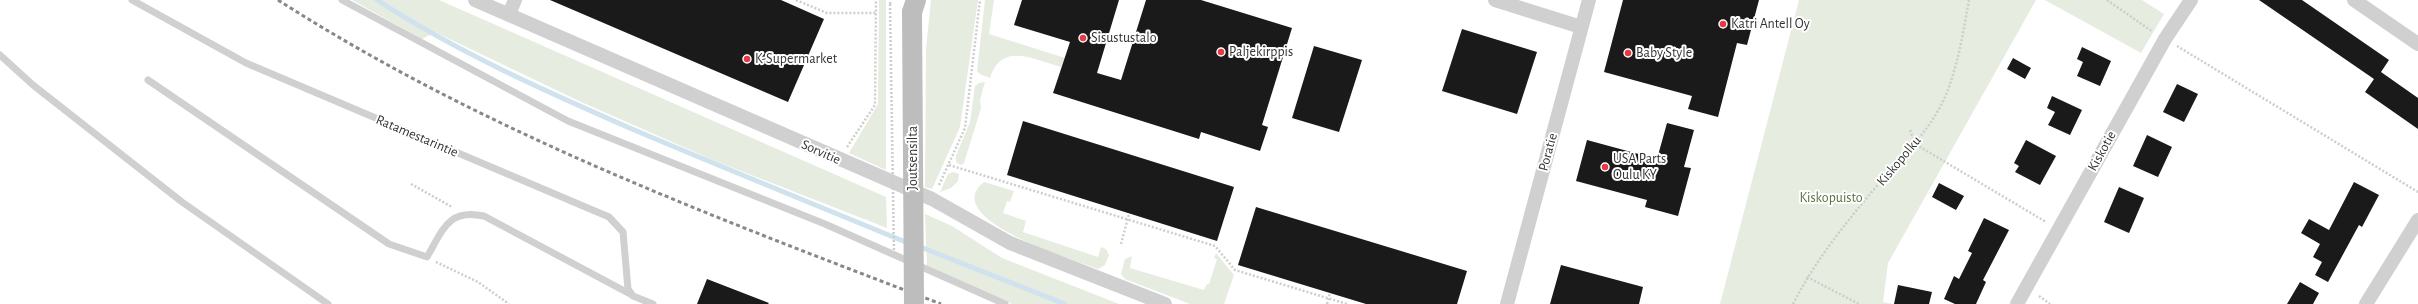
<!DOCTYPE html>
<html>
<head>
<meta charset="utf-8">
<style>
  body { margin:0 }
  canvas { display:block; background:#fff }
</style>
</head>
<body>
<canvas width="2418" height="304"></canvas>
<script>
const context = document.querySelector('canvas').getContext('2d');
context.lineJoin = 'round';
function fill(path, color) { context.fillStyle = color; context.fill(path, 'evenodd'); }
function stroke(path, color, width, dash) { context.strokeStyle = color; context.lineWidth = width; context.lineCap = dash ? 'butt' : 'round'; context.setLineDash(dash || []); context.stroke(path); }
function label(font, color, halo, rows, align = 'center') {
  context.font = font + ' "Alegreya Sans",sans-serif'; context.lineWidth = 4; context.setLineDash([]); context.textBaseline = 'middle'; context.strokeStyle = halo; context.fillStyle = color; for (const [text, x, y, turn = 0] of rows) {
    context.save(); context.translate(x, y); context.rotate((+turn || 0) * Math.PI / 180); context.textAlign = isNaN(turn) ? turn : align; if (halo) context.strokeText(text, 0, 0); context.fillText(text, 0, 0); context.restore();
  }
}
fill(new Path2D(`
  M352 0H439L886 197 887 228 713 160 579 101 435 32 422 39Z
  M879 0H886V170L849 153 878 104Z
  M931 0H978L960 127 932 189 925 187 926 49Z
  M985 0H994L989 34 1065 58 1061 67C1034 60 1002 41 990 78L980 74 977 71Z
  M1799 0H2036L1888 263 1883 302 1892 304H1720Z
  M2045 0H2142L2164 14 2141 53Z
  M985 82 980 100 981 108 964 163 961 165 956 162V156L970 122 975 86 979 83Z
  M953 172 959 174 958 181 951 188 940 192 948 174Z
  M984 182 1014 191 1010 202 1007 201 1003 213 1026 221 1023 232 1098 257 1101 247 1106 249 1109 255 1105 265 1098 269C1078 261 937 219 984 182Z
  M925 214 952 226 1002 258 1119 304H1012L927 266Z
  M1216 253 1234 275 1224 304H1190L1125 279 1121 274 1125 259 1132 256 1130 268 1204 290 1207 284H1209L1217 259 1214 258Z`), '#e6ecdf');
stroke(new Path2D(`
  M377 0C457 52 545 91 632 129 724 168 816 205 908 243
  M918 246 1065 304`), '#cfe2ee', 5);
fill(new Path2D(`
  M550 0H781L824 19 788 102Z
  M1022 0H1119L1097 73 1121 80 1146 0H1201L1292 28 1262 125 1268 127 1260 151 1201 132 1199 139 1053 93 1070 42 1014 25Z
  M1623 0H1759L1747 45 1737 43 1718 117 1688 109 1692 96 1604 72Z
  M2259 0H2302L2389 60 2381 72 2418 98V129L2365 92 2374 79Z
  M1462 29 1537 52 1517 114 1442 91Z
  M1314 46 1362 60 1339 132 1292 118Z
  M2082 47 2111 61 2100 86 2077 76 2083 62 2077 59Z
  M2013 58 2031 68 2025 79 2007 69Z
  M2177 84 2198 94 2184 122 2163 112Z
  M2052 96 2082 110 2070 135 2048 125 2055 112 2047 108Z
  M1023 121 1234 187 1217 241 1007 175Z
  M1667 123 1694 130 1684 167 1691 168 1678 216 1645 207 1647 200 1576 181 1587 140 1657 159Z
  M2147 135 2172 147 2158 177 2133 166Z
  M2026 140 2056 156 2040 185 2015 172 2019 166 2014 163Z
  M2354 182 2379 195 2362 227 2359 225 2328 282 2315 275 2322 262 2313 257 2320 244 2301 233 2309 219 2329 230Z
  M1939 183 1964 196 1956 210 1932 197Z
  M2119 187 2144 198 2129 233 2104 222Z
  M1256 207 1467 271 1457 304H1366L1238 265Z
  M1984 218 2009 230 1983 280 1986 282 1976 304H1955L1944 299 1954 276 1959 279 1972 253 1968 251Z
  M1561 265 1643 287 1639 304H1550Z
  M707 279 769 303 768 304H697Z
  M2300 282 2319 293 2313 304H2287Z
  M1898 285 1932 292 1929 304H1894Z`), '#1a1a1a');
stroke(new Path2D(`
  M796 0 827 13H876
  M2107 0 2153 32
  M890 4 891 0
  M2177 46 2418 192
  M1910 130 1915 144 2046 222
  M847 147 875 105 876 0
  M949 165 1215 246 1235 270 1347 304
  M411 184 452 207
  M939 185 965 128 980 0
  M1121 244 1129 214
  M436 262 478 282 509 304
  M1807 277 1859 304
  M2039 296 2050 304
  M1327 304 1330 293
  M1793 304C1816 259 1848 220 1881 181 1904 155 1931 129 1945 97 1958 66 1963 33 1969 0`), '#cdcdcd', 2.5, [2, 2]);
stroke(new Path2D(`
  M132 0 246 63 609 217 623 232 628 289 633 296 653 304
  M342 0 568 121 825 224 1005 304
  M0 55 33 85 182 202 328 304
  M148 80 389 244 427 257C443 230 448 208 484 216L632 295`), '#d0d0d0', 7);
stroke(new Path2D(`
  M475 0 932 199 1010 243 1165 304
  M1495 0 1581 27
  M2354 0 2418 44
  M509 14 515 0
  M1507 304 1589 0
  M2017 304 2165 39 2191 0
  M2366 304 2418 220`), '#d0d0d0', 14);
stroke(new Path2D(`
  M912 12 916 0`), '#bdbdbd', 20);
stroke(new Path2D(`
  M278 0C484 132 714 217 941 304`), '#888', 3, [4, 3]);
stroke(new Path2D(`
  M890 4 894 253`), '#cdcdcd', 2.5, [2, 2]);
stroke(new Path2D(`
  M912 12 914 304`), '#bdbdbd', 20);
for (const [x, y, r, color] of [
  [1723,24,4,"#e63946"],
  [1083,38,4,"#e63946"],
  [1221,52,4,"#e63946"],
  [1628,53,4,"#e63946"],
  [747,59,4,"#e63946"],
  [1605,167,4,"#e63946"]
]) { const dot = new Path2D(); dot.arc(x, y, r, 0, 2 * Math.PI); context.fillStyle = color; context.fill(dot); stroke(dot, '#fff', 1.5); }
label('14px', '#333', '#fff', [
  ["Katri Antell Oy",1731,24],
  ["Sisustustalo",1091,38],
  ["Paljekirppis",1229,52],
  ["Baby Style",1636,53],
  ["K-Supermarket",755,59],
  ["USA Parts",1613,159],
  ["Oulu KY",1613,175]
], 'left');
label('14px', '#333', '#fff', [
  ["Ratamestarintie",417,136,23],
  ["Kiskotie",2102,151,-61],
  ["Sorvitie",821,152,24],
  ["Poratie",1548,152,-75],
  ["Joutsensilta",913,158,-90],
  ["Kiskopolku",1899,161,-50]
]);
label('14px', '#56703f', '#fff', [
  ["Kiskopuisto",1831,198]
]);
</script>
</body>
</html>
